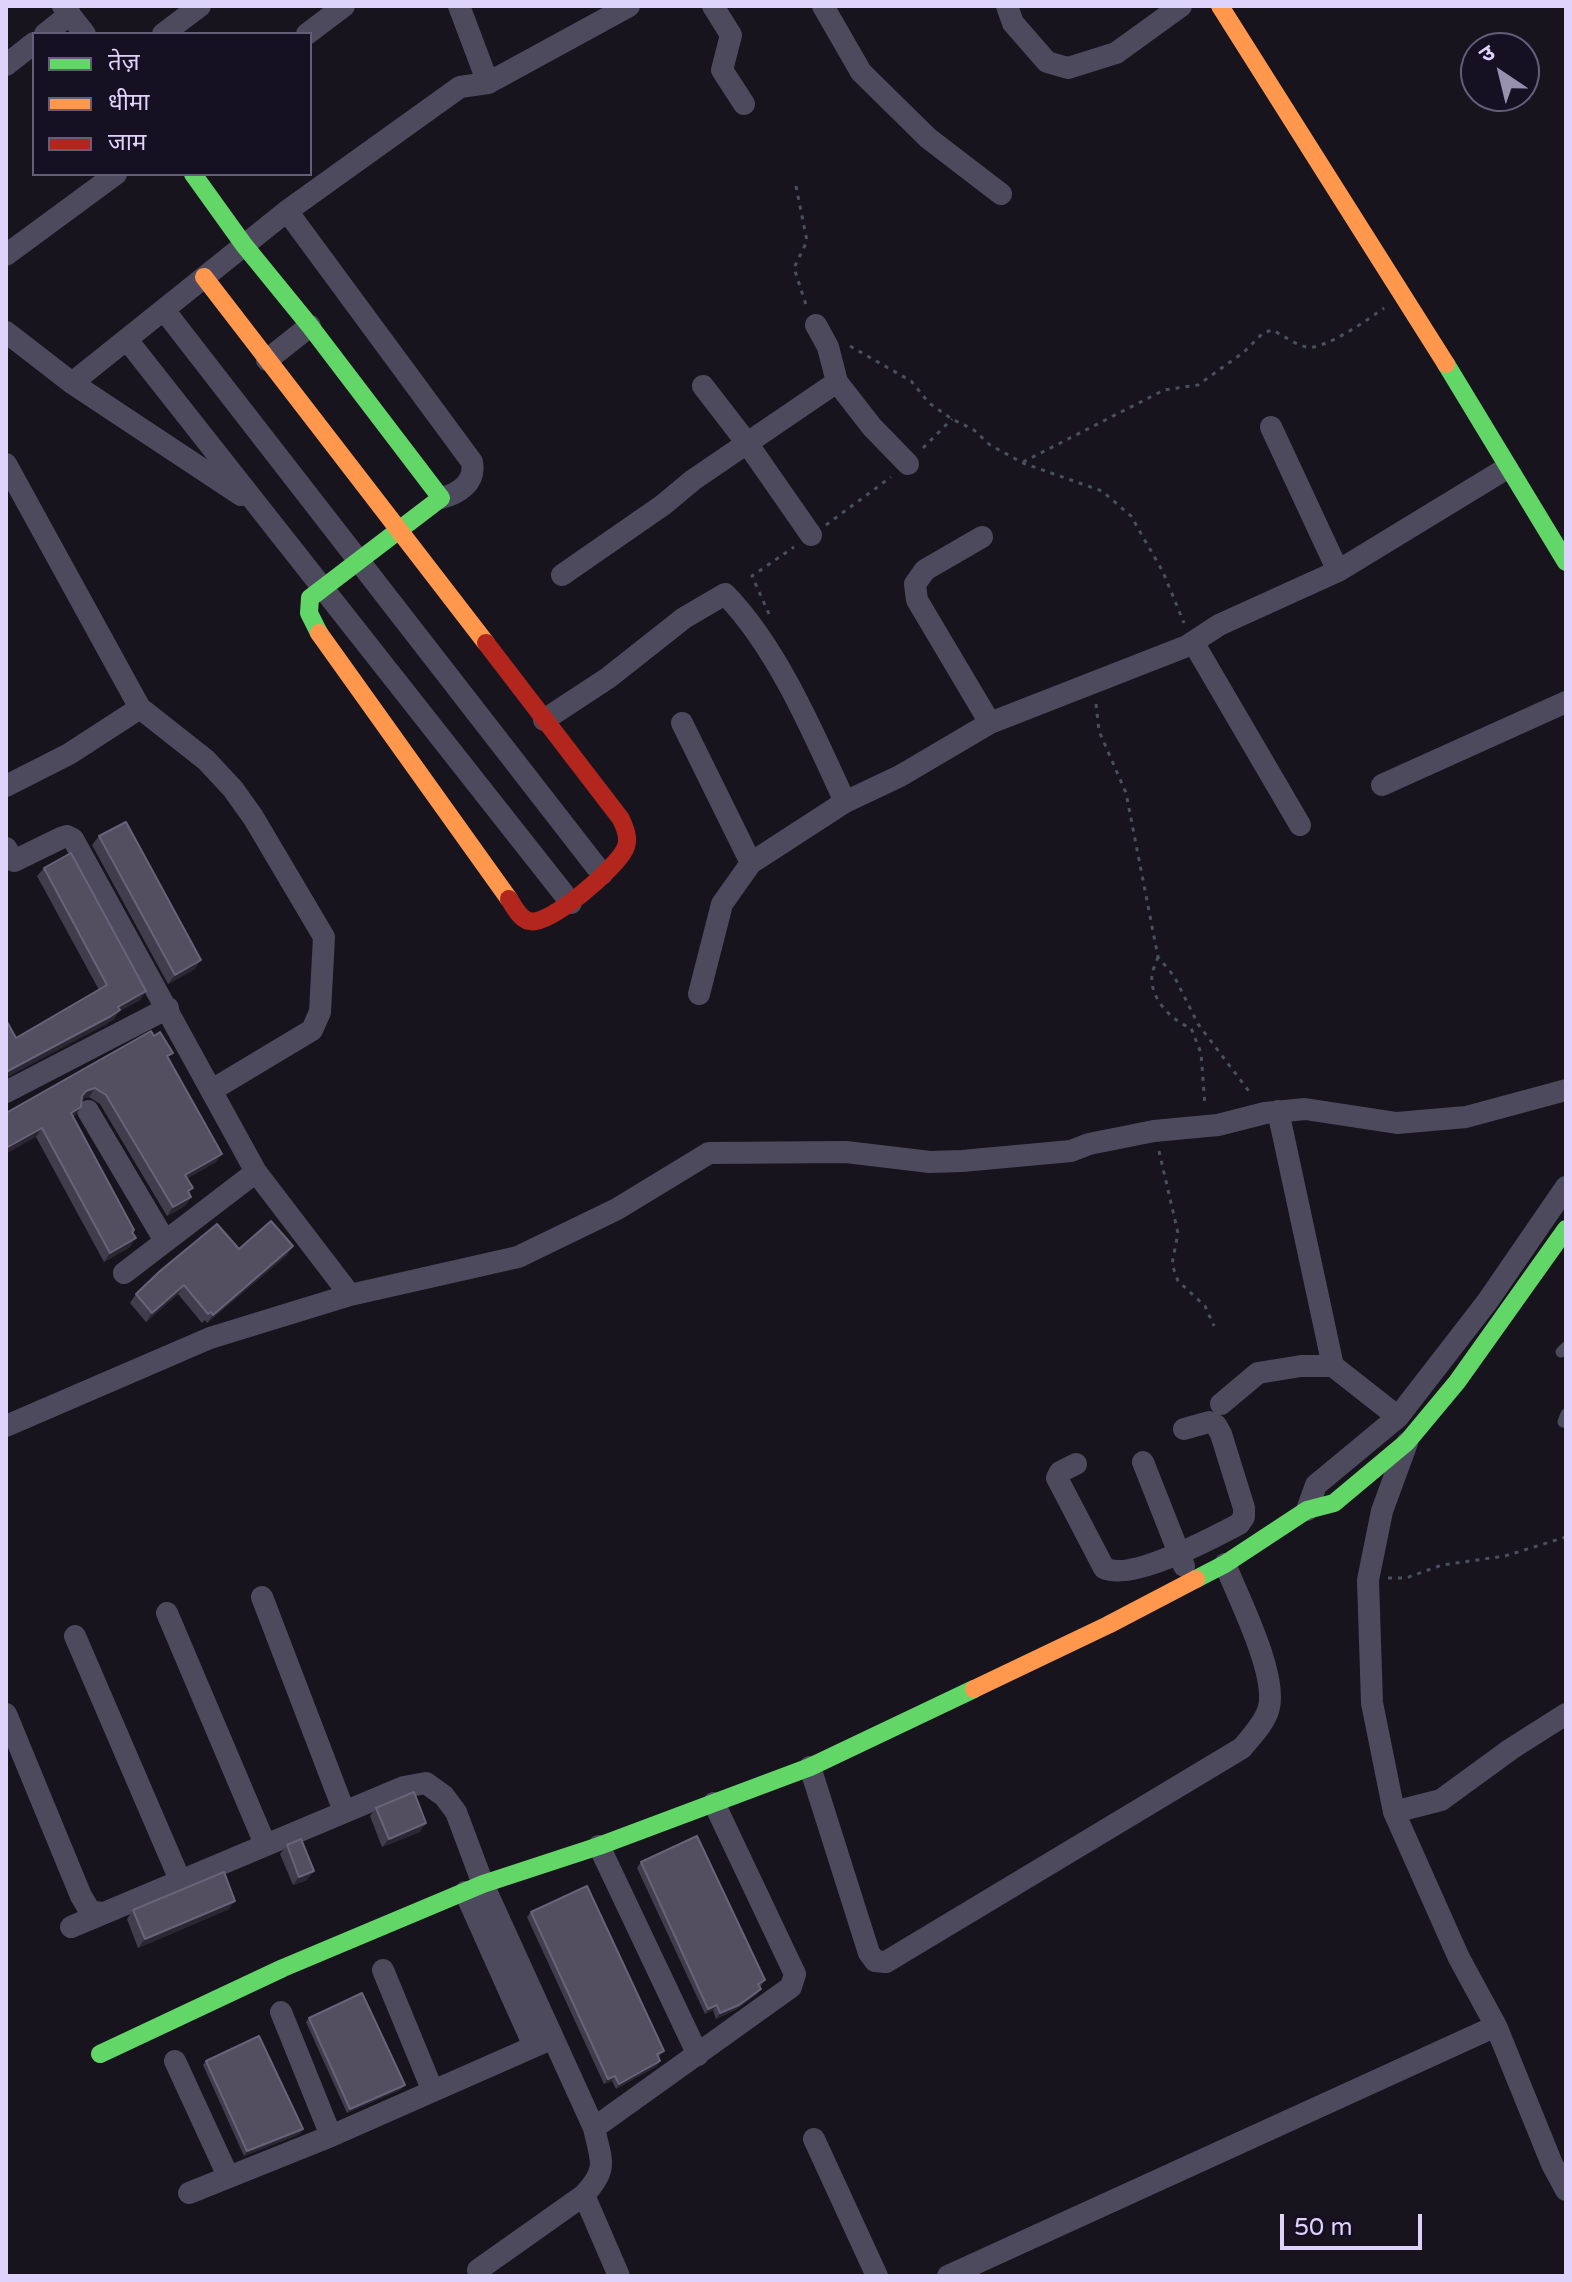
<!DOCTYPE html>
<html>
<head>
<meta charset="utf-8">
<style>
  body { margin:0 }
  #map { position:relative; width:1572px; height:2282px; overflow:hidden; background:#17141e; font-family:"Varela Round","Noto Sans Devanagari",sans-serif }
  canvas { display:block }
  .frame { position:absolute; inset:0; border:8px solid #ded4fb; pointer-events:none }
  .legend { position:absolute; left:32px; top:32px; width:280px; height:144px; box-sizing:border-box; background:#151022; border:2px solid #655e79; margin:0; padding:10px 14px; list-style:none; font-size:24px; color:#ded4fb }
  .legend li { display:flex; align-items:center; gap:16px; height:40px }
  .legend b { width:40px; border:2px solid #655e79 }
  .north { position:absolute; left:1460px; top:32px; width:80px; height:80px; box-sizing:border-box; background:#151022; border:2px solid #655e79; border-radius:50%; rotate:325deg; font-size:22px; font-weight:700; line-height:32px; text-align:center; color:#ded4fb }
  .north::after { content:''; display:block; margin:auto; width:28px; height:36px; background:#9891ae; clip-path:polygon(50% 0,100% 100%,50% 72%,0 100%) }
  .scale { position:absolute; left:1280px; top:2214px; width:142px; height:36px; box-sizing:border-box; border:4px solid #ded4fb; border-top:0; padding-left:10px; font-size:24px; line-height:28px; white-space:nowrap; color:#ded4fb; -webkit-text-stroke:6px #151022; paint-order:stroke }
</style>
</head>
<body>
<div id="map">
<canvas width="1572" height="2282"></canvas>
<div class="frame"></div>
<ul class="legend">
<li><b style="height:10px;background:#63d668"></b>तेज़</li>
<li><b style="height:10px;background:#ff974d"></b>धीमा</li>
<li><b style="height:10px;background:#b3261e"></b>जाम</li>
</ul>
<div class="north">उ</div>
<div class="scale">50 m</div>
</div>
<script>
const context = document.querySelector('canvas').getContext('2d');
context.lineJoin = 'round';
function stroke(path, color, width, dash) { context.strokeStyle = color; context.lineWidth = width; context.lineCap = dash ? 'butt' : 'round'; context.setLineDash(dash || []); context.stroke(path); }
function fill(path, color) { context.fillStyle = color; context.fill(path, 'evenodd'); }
stroke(new Path2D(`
  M796 186 807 241 794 268 807 308
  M850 346 911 381 929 403 952 419 974 430 990 445 1023 463 1102 491 1131 516 1163 572 1184 623
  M923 448 952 419
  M1023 462 1164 390 1198 385 1244 352 1263 333 1272 330C1283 335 1294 344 1306 347 1323 351 1369 319 1384 308
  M826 525 891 477
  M769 614 752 576 794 547
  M1096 704 1099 731 1126 793 1158 957 1174 976 1198 1024 1251 1094
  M1158 957C1156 963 1153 969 1152 975 1149 998 1172 1021 1191 1028L1201 1053 1205 1106
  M1159 1151 1178 1233 1172 1264 1178 1281 1205 1306 1214 1326
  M1388 1578H1406L1442 1565 1505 1556 1566 1537`), '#49505e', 3, [4, 6]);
stroke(new Path2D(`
  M1561 1352 1566 1347
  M1563 1422 1566 1414`), '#4d4a5e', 11);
stroke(new Path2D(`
  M63 6 85 34
  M459 6 488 83
  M713 6 731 35 722 70 744 104
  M823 6 861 72 928 138 1001 194
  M1007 6 1013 23 1047 62 1068 68 1116 53 1181 6
  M45 34 70 14
  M163 34 200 6
  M307 34 344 6
  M6 65 34 43
  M287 211 472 462C476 483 458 494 441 498
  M6 255 116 174
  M164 310 602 874
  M816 325 828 347 837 382 872 427 908 464
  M6 332 72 383 287 211 460 87 488 83 629 6
  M128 341 571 903
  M267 360 310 326
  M72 383 241 495
  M703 386 747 443 811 535
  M1271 427 1338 571
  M6 464 140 708 206 760 233 789 253 817 324 937 320 1012 312 1030 212 1090
  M982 537 925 570 915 584 917 600 990 723
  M562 575 663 505 693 480 837 382
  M1193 642 1300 825
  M544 720 608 678 684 618 725 594C777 647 814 734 845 802
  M682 723 751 863
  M1382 785 1566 702
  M6 786 69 754 140 708
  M6 848 14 861 61 838 67 836 73 839 256 1172 350 1295
  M699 994 722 904 751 863 845 802 900 776 990 723 1187 646 1219 625 1338 571 1507 468
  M6 1092 168 1008
  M88 1111 165 1241
  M1278 1111 1333 1366
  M124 1273 256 1172
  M1221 1404 1258 1373 1301 1366H1333L1398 1417
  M6 1426 210 1338 350 1295 518 1257 617 1209 709 1153 846 1152 930 1162 962 1161 1071 1151 1089 1144 1154 1131 1218 1125 1265 1113 1305 1109 1397 1123 1466 1117 1566 1090
  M1407 1443 1382 1511 1368 1580 1372 1703 1394 1812 1459 1958 1496 2026 1552 2164 1566 2190
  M1143 1462 1184 1566
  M1076 1464 1060 1472 1057 1478 1104 1568C1131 1582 1212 1538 1239 1524L1244 1517V1508L1221 1434 1216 1425 1209 1422 1184 1429
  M1307 1510 1316 1485 1398 1417 1487 1302 1566 1187
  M262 1597 344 1811
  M167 1613 265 1844
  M75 1636 180 1880
  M6 1714 81 1896 90 1911 103 1913
  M810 1767 869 1953 875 1961 886 1962 1242 1748C1251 1737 1266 1722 1269 1707 1277 1673 1238 1597 1225 1564
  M1394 1812 1441 1800 1511 1749 1566 1714
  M599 1846 698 2055
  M465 1892 534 2046
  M71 1927 404 1787 426 1783 444 1796 456 1812 483 1884 594 2128C601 2161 609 2168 584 2195L478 2270 481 2276
  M383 1970 432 2089
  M281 2012 331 2136
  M175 2061 228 2176
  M594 2128 791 1987 795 1974 714 1803
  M814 2139 877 2276
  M189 2193 331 2136 551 2039
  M584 2195 619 2276
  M948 2276 1496 2026`), '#4d4a5e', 22);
stroke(new Path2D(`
  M193 174 244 245 310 326 441 498 310 598 309 613 319 633
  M1446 364 1566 562
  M1196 1579 1225 1564 1307 1510 1334 1503 1407 1442 1457 1382 1566 1229
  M100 2054 283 1968 483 1884 599 1846 810 1767 974 1689`), '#63d668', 18);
stroke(new Path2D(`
  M1220 6 1446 364
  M204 277 486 643
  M319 633 509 899
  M974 1689 1108 1625 1196 1579`), '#ff974d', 18);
stroke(new Path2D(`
  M486 643 621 819C625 828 630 839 625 849 617 867 549 927 529 921 520 919 514 907 509 899`), '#b3261e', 18);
fill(new Path2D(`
  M99 836 195 969 168 984 92 845Z
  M44 868 146 991 140 1000 118 1012 114 1019 105 1025 16 1038 99 990 37 876Z
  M169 1059 216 1162 188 1178 189 1194 191 1197 185 1206 167 1216 100 1104 89 1097 82 1099 81 1107 73 1117 134 1230 130 1247 104 1262 36 1137 6 1113Z
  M239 1249 287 1255 207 1323 205 1320 202 1323 178 1294 146 1322 130 1303 136 1294Z
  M376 1808 420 1832 382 1847 370 1816Z
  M287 1845 307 1880 293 1885 280 1854Z
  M641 1862 765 1980 760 1987 757 1994 735 2010 716 2019 713 2010 705 2014 637 1868Z
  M229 1909 138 1948 127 1919 133 1910Z
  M531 1912 664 2051 658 2057 657 2066 616 2089 612 2081 604 2084 527 1917Z
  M309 2018 402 2089 347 2113 306 2022Z
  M206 2061 300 2134 244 2156 203 2065Z`), '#423d4d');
fill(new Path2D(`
  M201 960 195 969 168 984 175 975Z
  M146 991 140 1000 118 1012 114 1019 105 1025 6 1078V1072Z
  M95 1088 89 1097 80 1099 76 1105 86 1091Z
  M81 1107 75 1116 65 1122 71 1113Z
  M42 1128 36 1137 6 1154V1148Z
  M222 1154 216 1162 179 1183 185 1175Z
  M191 1197 185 1206 167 1216 173 1207Z
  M136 1238 130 1247 104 1262 110 1253Z
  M293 1246 287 1255 207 1323 213 1315Z
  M184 1285 178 1294 146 1322 152 1313Z
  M426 1823 420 1832 382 1847 389 1839Z
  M314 1871 307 1880 293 1885 299 1877Z
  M235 1901 229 1909 138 1948 145 1939Z
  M761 1989 757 1994 735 2010 716 2019 720 2013Z
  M717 2005 713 2010 705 2014 708 2009Z
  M660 2061 657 2066 616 2089 619 2084Z
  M615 2076 612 2081 604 2084 608 2079Z
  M405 2085 402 2089 347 2113 350 2109Z
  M303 2129 300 2134 244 2156 247 2151Z`), '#2a2632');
const building = new Path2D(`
  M126 822 201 960 175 975 99 836Z
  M71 853 146 991 118 1007 120 1010 111 1016 6 1072V1020L16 1038 107 985 44 868Z
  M151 1031 154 1036 160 1032 173 1053 167 1056 222 1154 185 1175 193 1188 188 1191 191 1197 173 1207 106 1095 95 1088 86 1091 82 1096 81 1107 71 1113 134 1230 132 1232 136 1238 110 1253 42 1128 6 1148V1113Z
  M271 1221 293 1246 213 1315 211 1312 208 1314 184 1285 152 1313 136 1294 160 1271 217 1224 239 1249Z
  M414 1792 426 1823 389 1839 376 1808Z
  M697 1836 765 1980 758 1984 761 1989 739 2005 720 2013 717 2005 708 2009 641 1862Z
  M301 1839 314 1871 299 1877 287 1845Z
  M224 1872 235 1901 145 1939 133 1910Z
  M587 1886 664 2051 657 2054 660 2061 619 2084 615 2076 608 2079 531 1912Z
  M362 1993 405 2085 350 2109 309 2018Z
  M259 2036 303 2129 247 2151 206 2061Z`);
fill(building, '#534e60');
stroke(building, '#686378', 2);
</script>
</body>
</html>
